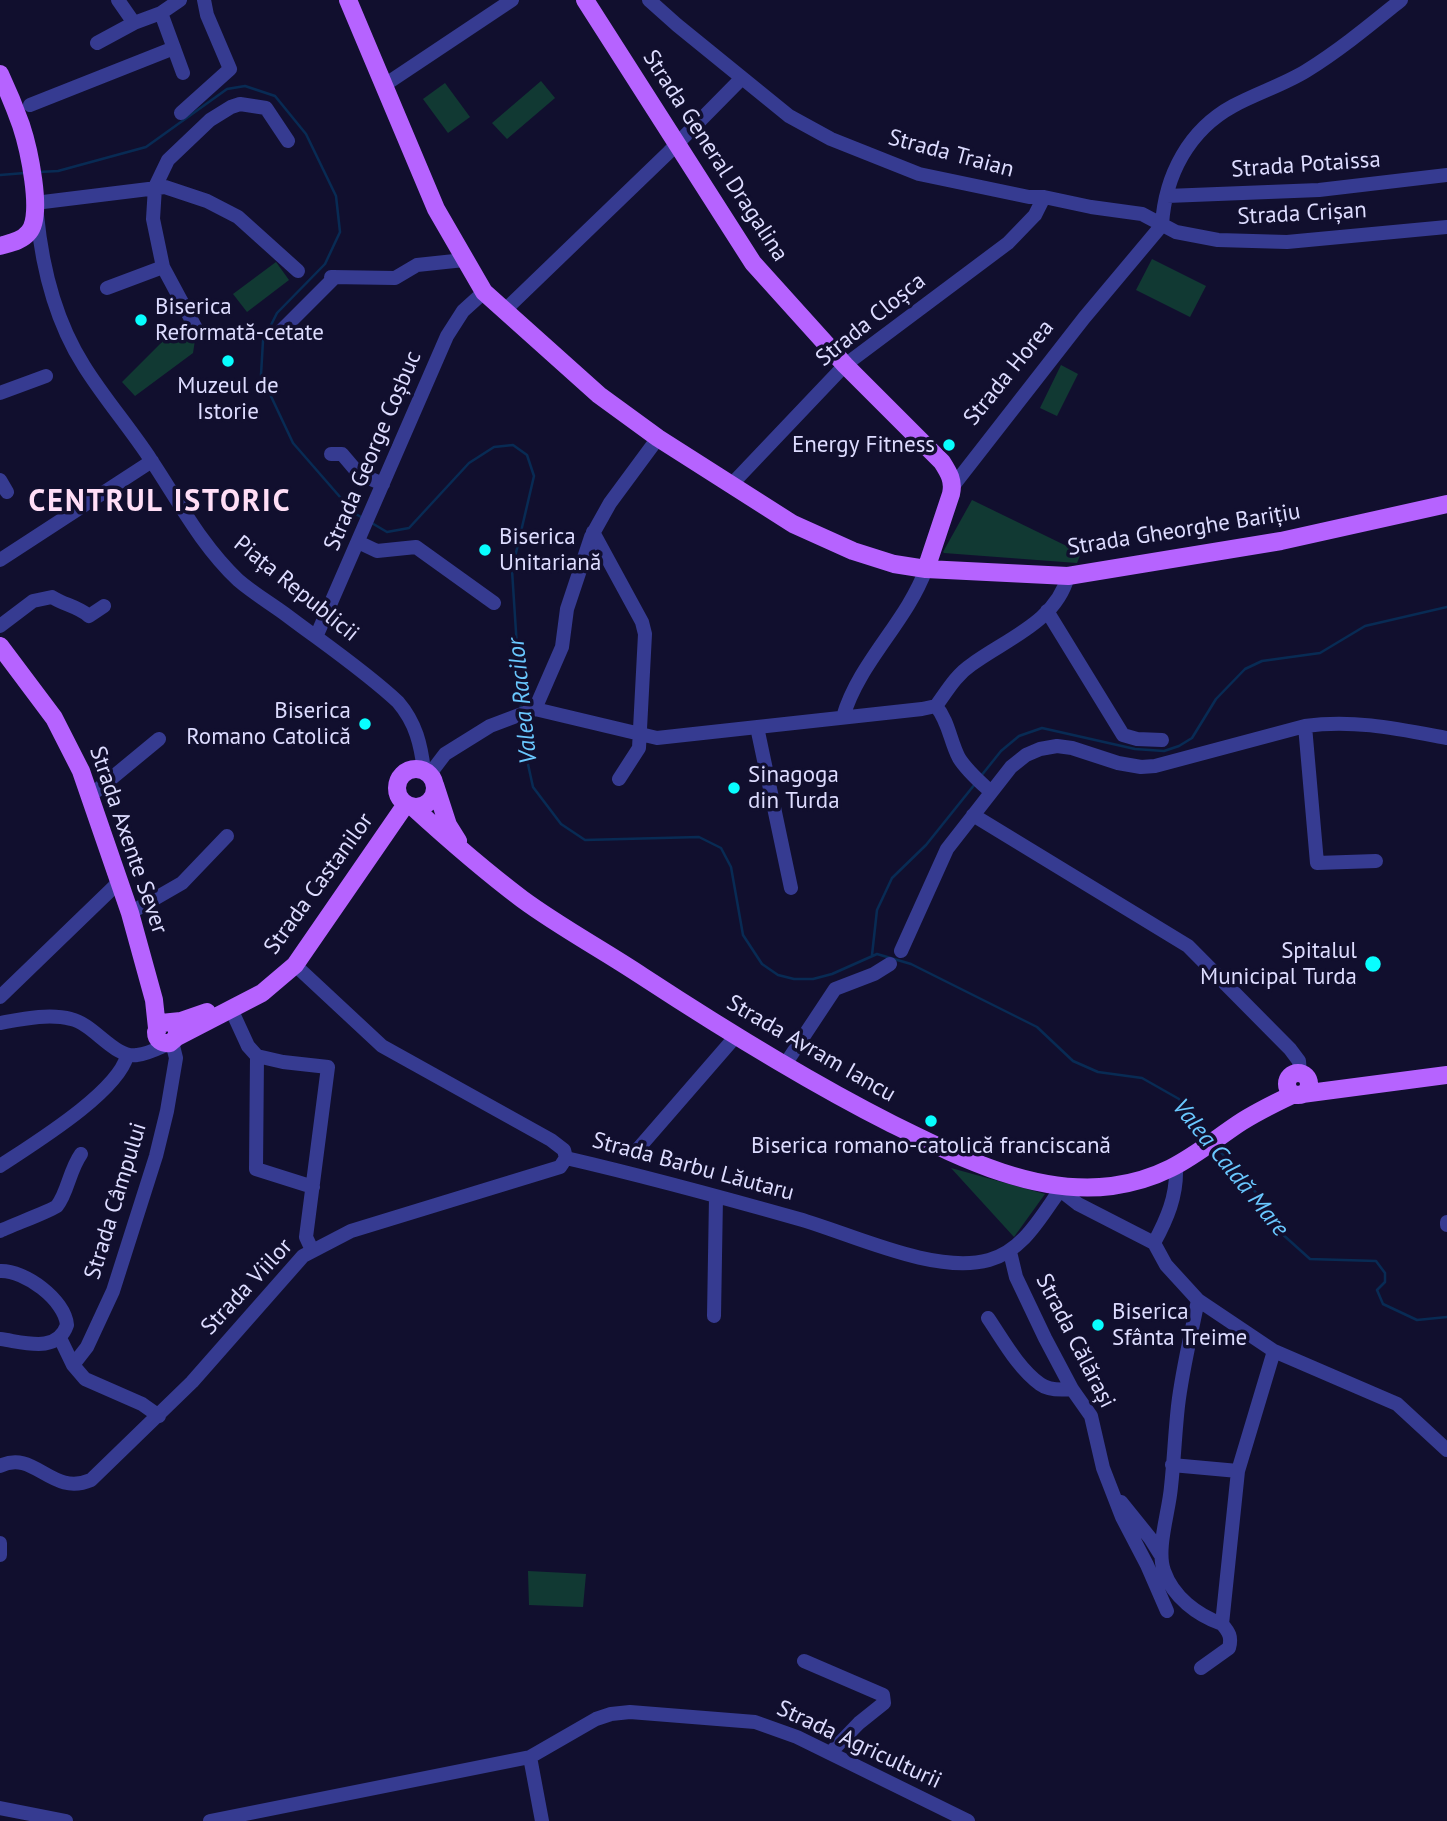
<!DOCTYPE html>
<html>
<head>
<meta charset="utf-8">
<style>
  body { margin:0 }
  canvas { display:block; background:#110f2e }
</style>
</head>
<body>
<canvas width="1447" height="1821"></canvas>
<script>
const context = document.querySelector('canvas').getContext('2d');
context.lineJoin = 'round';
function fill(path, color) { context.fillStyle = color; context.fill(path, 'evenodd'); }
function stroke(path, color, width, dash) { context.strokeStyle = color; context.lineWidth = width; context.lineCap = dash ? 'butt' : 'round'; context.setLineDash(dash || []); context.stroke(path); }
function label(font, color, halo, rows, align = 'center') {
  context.font = font + ' "PT Sans",sans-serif'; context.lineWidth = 7; context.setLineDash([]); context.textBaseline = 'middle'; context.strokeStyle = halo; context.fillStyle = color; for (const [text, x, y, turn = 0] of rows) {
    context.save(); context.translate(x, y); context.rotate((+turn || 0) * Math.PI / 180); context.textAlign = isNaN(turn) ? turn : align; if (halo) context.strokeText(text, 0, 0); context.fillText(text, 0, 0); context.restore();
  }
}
fill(new Path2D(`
  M541 81 555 98 507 139 492 123Z
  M445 83 470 117 448 133 423 99Z
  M1152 259 1206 286 1190 317 1136 290Z
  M276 262 289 280 247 312 233 294Z
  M188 316 199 334 195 340 193 353 135 396 122 382Z
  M1061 365 1078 374 1057 416 1040 408Z
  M972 500 1081 553 1077 563 944 553 943 552Z
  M951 1168 1045 1194 1014 1237Z
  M528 1571 586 1574 583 1607 529 1605Z`), '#113933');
stroke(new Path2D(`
  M39 172 58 171 146 147 227 89 245 86 275 96 306 134 336 196 340 232 325 264 277 313 263 341 261 375 293 443 354 513 361 517
  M0 175 25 173
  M370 522 387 532 409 528 469 463 494 447 513 445 527 455 534 476 512 570 521 710
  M521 720 522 737 533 787 561 824 585 840 699 837 721 848 731 867 743 935 762 964 778 975 794 979H813L832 974 877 954 911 964 1037 1027 1073 1061 1098 1072 1142 1078 1179 1099 1209 1137
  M981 776 1001 751 1019 736 1042 728 1135 749 1164 751 1179 746 1192 738 1216 699 1245 669 1262 661 1320 653 1365 626 1447 607
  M872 955 877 910 892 878 926 845 975 784
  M1217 1148 1259 1196 1280 1232 1310 1259 1376 1261 1385 1273V1282L1377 1290 1383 1304 1417 1320 1447 1317`), '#082b54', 2.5);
stroke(new Path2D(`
  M118 0 134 23
  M649 0 677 25 789 116 831 139 919 174 1029 197H1044L1091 207 1142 214 1176 232 1218 240 1287 242 1447 227
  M161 13 183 73
  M97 43 134 23 161 13 180 0
  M383 86 512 0
  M30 105 174 48
  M181 113 230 69 207 15 204 0
  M1167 196 1319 190 1447 175
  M35 203 165 187 207 201 238 217 298 271
  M37 215C42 266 56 322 84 366 104 398 130 428 151 460 179 502 201 545 238 580 253 593 270 603 285 614 322 642 365 671 398 702 416 723 421 745 424 771
  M1162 225C1165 175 1189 130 1233 106 1257 93 1283 85 1306 71 1340 50 1370 25 1401 0
  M331 277 395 278 417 265 464 260
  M107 288 163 267
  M504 311 669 152 742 78
  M281 331 335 277
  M199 334 163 267 153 219 155 187 168 160 210 120 231 107 240 104 266 108 288 141
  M0 393 46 376
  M331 454H342L359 474 383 484
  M0 480 7 492
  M731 485 845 365 1008 243 1035 215 1044 197
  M953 486 1084 318 1162 225
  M593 532 642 622 645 634 639 748 619 779
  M358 542 377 551 416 547 494 603
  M0 560 152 461
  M1047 611 1123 735 1137 739 1162 740
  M0 626 33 601 52 597C64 605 77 606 89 616L104 606
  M316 637 447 336 463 311 484 292
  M936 706C947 691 956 675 971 665 1006 639 1056 622 1068 576
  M936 706C949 722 950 741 959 758 967 771 980 782 991 792
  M535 709 562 647 567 609 591 537 610 503 658 438
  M843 717C859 662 906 623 926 569
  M1305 726 1317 863 1376 861
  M757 727 791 888
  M429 775 445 754 490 726 535 709 657 738 922 709 936 706
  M90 796 159 739
  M973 815 1188 946 1290 1049 1299 1061 1300 1074
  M130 913 182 883 227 836
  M901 951 947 849 1011 767 1026 755 1040 749 1057 746 1072 748 1118 763 1141 767 1155 766 1305 726C1354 719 1399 729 1447 738
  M295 965 382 1046 551 1140 564 1150 566 1158
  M0 997 120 881
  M231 1009 248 1046 257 1056 256 1169 313 1187
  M0 1023C22 1019 49 1013 71 1019 94 1024 115 1059 137 1055 148 1054 159 1048 168 1044
  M257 1056 283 1062 328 1067 306 1237 312 1250
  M784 1066 835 989 874 974 890 964
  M637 1150 736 1036
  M566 1158C644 1176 721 1197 799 1219 852 1234 935 1275 989 1260 1025 1250 1042 1214 1063 1186
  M0 1166C33 1144 117 1093 127 1056
  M1060 1190 1078 1204 1154 1243 1166 1265 1198 1300 1274 1351 1397 1404 1447 1450
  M1447 1222V1225
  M0 1231C10 1226 53 1210 57 1206 68 1192 69 1171 81 1154
  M1154 1243C1167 1219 1177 1196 1176 1168
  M1010 1252 1016 1277 1045 1338 1072 1389 1091 1416 1103 1468 1122 1517 1147 1565 1167 1611
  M0 1271C25 1270 65 1300 67 1325 57 1354 24 1342 0 1339
  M1198 1300C1191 1335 1182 1371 1178 1406 1175 1433 1174 1460 1171 1487 1169 1512 1156 1549 1164 1571 1173 1597 1197 1615 1222 1624
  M714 1316 716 1197
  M988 1318C1003 1340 1018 1368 1040 1384 1048 1390 1062 1390 1072 1389
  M60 1338 73 1365 85 1379 142 1404 159 1416
  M73 1365 87 1347 113 1291 156 1156 167 1111 176 1058 172 1042
  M1172 1465 1238 1471
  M0 1466C35 1449 51 1497 91 1480L192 1382 303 1256 351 1231 560 1167 566 1158
  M1121 1502 1150 1538 1160 1554
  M0 1543V1555
  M804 1661 883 1695 884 1703 859 1723 830 1753
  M1201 1668 1229 1648C1232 1637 1229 1632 1222 1624L1238 1471 1274 1351
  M530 1757 542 1821
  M0 1808 66 1821
  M210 1821 530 1757 596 1719 611 1714 630 1712 755 1722 797 1737 968 1821`), '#363b91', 14);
stroke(new Path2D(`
  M348 0 436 209 484 292 599 395 658 438 793 524 853 551 894 564 926 569 1068 576 1281 541 1447 504
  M585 0 753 263 845 365 942 462C949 473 954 481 951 494L926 569
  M0 74C8 91 15 108 21 125 28 146 44 215 29 232 22 241 10 243 0 246
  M0 646 54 718 81 771 130 913 154 1000 157 1028
  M397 788a19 19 0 1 1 38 0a19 19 0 1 1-38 0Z
  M435 785 448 825 458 841
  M413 807C448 839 485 871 522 899 560 927 603 950 642 976 723 1029 805 1080 892 1124 959 1157 1035 1196 1112 1186 1169 1178 1194 1154 1238 1124 1256 1112 1275 1103 1294 1094
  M172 1022 177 1027V1037L170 1043C162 1044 156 1040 156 1032L161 1023 181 1021 207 1012
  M177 1037 262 993 295 965 406 804
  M1287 1084a11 11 0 1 1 22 0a11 11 0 1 1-22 0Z
  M1302 1094 1447 1075`), '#b663ff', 18);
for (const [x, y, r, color] of [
  [141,320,7,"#08feff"],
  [228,361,7,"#08feff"],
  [949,445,7,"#08feff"],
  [485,550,7,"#08feff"],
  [365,724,7,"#08feff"],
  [734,788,7,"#08feff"],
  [1373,964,9,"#08feff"],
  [931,1121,7,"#08feff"],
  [1098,1325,7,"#08feff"]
]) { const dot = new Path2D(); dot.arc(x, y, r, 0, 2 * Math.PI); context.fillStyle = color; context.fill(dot); stroke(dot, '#110f2e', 2.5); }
label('23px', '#dddcff', '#110f2e', [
  ["Strada Traian",951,154,15],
  ["Strada General Dragalina",715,156,57],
  ["Strada Potaissa",1306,165,-4],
  ["Strada Crișan",1302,214,-3],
  ["Strada Cloșca",871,320,-39],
  ["Strada Horea",1009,373,-51],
  ["Strada George Coșbuc",373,451,-67],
  ["Strada Gheorghe Barițiu",1184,530,-9],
  ["Piața Republicii",296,589,39],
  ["Strada Axente Sever",128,840,71],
  ["Strada Castanilor",319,884,-54],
  ["Strada Avram Iancu",811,1049,30],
  ["Strada Barbu Lăutaru",693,1167,15],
  ["Strada Câmpului",116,1201,-73],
  ["Strada Viilor",247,1287,-47],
  ["Strada Călărași",1075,1341,63],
  ["Strada Agriculturii",859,1745,25]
]);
label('23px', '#dddcff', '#110f2e', [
  ["Biserica",155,307],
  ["Reformată-cetate",155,333],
  ["Muzeul de",228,386,"center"],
  ["Istorie",228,412,"center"],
  ["Energy Fitness",935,445,"right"],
  ["Biserica",499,537],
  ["Unitariană",499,563],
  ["Biserica",351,711,"right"],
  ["Romano Catolică",351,737,"right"],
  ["Sinagoga",748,775],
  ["din Turda",748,801],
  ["Spitalul",1357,951,"right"],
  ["Municipal Turda",1357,977,"right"],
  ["Biserica romano-catolică franciscană",931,1146,"center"],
  ["Biserica",1112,1312],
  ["Sfânta Treime",1112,1338]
], 'left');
label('italic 24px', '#6ac8ff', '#110f2e', [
  ["Valea Racilor",523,701,-96],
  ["Valea Caldă Mare",1230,1168,51]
]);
context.letterSpacing = '2px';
label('bold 30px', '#ffdef6', '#110f2e', [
  ["CENTRUL ISTORIC",160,502]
]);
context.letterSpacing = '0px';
</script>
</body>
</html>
